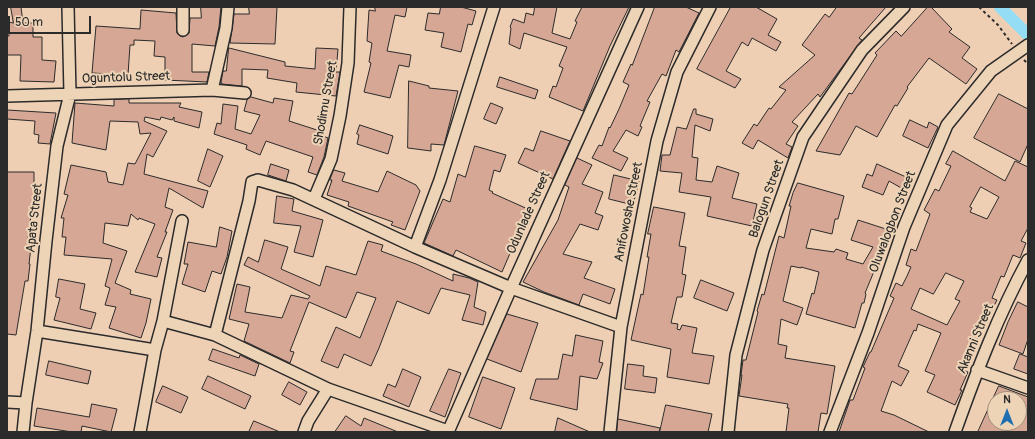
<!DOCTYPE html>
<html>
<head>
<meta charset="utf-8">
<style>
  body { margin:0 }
  #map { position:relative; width:1035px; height:439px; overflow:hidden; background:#efcfb3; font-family:Pangolin,sans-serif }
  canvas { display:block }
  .frame { position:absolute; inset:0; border:8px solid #2b2b2b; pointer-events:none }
  .north { position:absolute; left:987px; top:391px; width:40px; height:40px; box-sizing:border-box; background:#eed4b6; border:1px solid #a0907e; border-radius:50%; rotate:0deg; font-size:11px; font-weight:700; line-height:16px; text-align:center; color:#2b2b2b }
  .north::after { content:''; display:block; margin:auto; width:14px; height:18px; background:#1f6fb2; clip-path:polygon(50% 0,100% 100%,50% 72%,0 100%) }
  .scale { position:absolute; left:8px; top:16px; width:83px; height:18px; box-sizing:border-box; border:2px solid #2b2b2b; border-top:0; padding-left:5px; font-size:12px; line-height:14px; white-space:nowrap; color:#2b2b2b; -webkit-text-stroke:3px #eed4b6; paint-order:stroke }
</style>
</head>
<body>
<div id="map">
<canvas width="1035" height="439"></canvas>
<div class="frame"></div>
<div class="north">N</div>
<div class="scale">50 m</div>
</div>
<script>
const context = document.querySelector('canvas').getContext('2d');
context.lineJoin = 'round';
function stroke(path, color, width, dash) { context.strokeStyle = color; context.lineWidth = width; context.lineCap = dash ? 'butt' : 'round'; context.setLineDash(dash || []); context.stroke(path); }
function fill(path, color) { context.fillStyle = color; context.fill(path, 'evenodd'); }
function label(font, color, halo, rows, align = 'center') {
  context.font = font + ' Pangolin,sans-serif'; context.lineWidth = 4; context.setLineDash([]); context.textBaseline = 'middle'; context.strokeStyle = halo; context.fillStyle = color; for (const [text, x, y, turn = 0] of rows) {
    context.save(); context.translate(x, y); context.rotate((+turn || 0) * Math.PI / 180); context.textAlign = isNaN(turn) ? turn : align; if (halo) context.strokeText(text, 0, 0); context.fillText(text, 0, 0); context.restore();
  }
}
stroke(new Path2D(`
  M1000 7 1028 35`), '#94ddf5', 12);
const building = new Path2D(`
  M11 7H21L23 23H33V37H42V60L56 61 54 82 20 81 21 55H7V36H9V22L13 23Z
  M201 7H221L219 27 215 46 192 44V72H209L207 82 165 80V57L154 56 155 41 134 40V45H130L128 75 92 73 96 26 140 29 141 10 176 13 177 33 180 36 183 37 189 33 190 18H201Z
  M249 7H277L275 44 230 43 234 14H249Z
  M375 7H407L405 17 395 15 387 51 411 55 409 67 399 65 390 98 364 92 371 63 369 62 372 43 367 41 369 10 375 11Z
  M441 7H461L476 11 472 25 468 24 461 52 441 47 444 33 425 30 428 13 439 14Z
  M535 7H557L552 33 570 39 577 22 575 21 582 7H629L610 46 583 111 549 97 553 86 556 87 563 68 559 66 567 47 524 33 520 49 509 44 511 28 510 27 513 19 524 23 526 13 533 15Z
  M655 7H686L699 13 679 52 676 50 666 76 662 74 647 101 650 102 640 126 642 127 638 136 626 130 613 151 628 158 621 171 592 158 599 145 602 146 609 127 610 128 619 109 629 85 623 82 631 64 632 65Z
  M731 7H756L777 19 768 35 781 42 776 51 752 38 748 46 742 42 726 71 741 79 735 88 697 69Z
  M837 7H886L859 38 862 40 820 97 818 94 792 122 798 126 786 144 792 147 788 158 758 140 753 149 742 143 754 124 757 126 769 108 771 109 786 90 779 87 815 55 802 45 825 14 829 17Z
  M928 7H931L952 29 949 32 970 47 962 58 977 69 966 84 929 58 907 87 908 88 897 106 895 105 877 137 856 126 840 155 816 151 849 93 852 94 877 55 875 53 896 31 901 36Z
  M229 48 285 62V66L315 69 316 48 338 49 336 72H340L336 96 296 92 297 83 267 78 268 70 242 69V86L222 84 221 82 223 71H226Z
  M500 77 538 90 535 99 497 87Z
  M409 81 429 86V88L458 91 444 145 431 144V151L408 148Z
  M999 94 1028 109V144L1020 162 974 138Z
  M251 97 273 103 274 98 293 101 289 121 317 130 316 133 328 138 324 157 317 175 308 172 313 157 266 141 260 155 246 149 247 145 214 134 217 123 221 124 223 104 238 106 235 129 251 134 260 115 244 111 247 100Z
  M129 99V103H181L179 107 202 112 199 128 174 121V117L172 120 161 117 160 120 145 117 144 121 167 131 153 157 147 154 144 174 208 191 203 208 169 188 165 207 173 210 165 232H167L157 257 162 258 157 277 135 272 155 224 139 218 138 220 131 214 128 226 105 223 103 243 127 251 115 283 131 290 130 294 151 299 146 323 141 338 109 328 116 307 105 305 110 288 105 286 112 259 64 255 66 237H62L64 218H61L68 195 64 194 71 165 106 172 108 182 123 185 128 163 135 164 151 133 140 134 138 122 110 121 106 150 72 143 75 103 114 106V100Z
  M491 103 503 108 496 124 484 119Z
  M694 109H696V114L713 119 710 131 695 125 692 157 698 158 696 180 712 182 717 166 739 173 732 198 757 204 752 226 707 216 711 197 679 192 682 173 660 171 662 155H670L677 127 686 129Z
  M7 110 56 113 50 144 38 143 39 135 34 134 35 121 7 119Z
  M910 120 927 128 929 122 938 127 928 148 903 136Z
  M360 125 393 136 388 154 357 144 359 135 357 134Z
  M541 131 570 141 553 179 518 163 525 148 533 151Z
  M475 146 506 155 500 172 494 170 489 190 493 192 492 193 530 210 523 231 520 230 502 272 456 250 453 256 424 243 443 199 450 202 458 174 465 177Z
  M208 149 223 156 210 187 198 181Z
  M953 151 1005 181 1015 161 1028 167V228L1021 241 1026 243 1020 258 1013 255 1004 277 1001 276 992 298 997 300 980 333 963 370 968 372 960 390H962L955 405 927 392 935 375 925 371 941 333 918 324 916 331 914 330 898 366 909 371 901 386 892 381 881 411 894 415 929 432H839L850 400H853L865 368 863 367 870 352H871L894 298 890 296 896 283 902 286 907 276 911 267 906 265 911 249 916 251 930 214 924 210 935 189 939 191 951 166 946 164ZM981 187 999 197 987 219 970 212 972 208 970 207ZM946 273 964 281 955 299 960 301 947 325 911 309 920 288 933 294Z
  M577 158 592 165 582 184 603 192 595 213 603 216 598 230 580 224 563 254 592 262 584 278 615 289 610 304 583 294 579 305 544 292 523 282 558 220 569 187 565 185Z
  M271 164 289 170 286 181 268 175Z
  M877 164 906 177 903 189 889 181 883 195 862 187 867 174 872 176Z
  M334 170 345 173 342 181 378 192 387 171 416 185 420 191 405 230 391 225 393 222 348 206 349 202 327 195 332 180H330Z
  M7 172H34V193L28 238H32L29 264H30L28 281H25L16 335 7 334Z
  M614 175 639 181 633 205 609 199Z
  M798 183 844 196 838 219H835L832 234 811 229 806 248 834 252 836 249 848 253 846 259 863 264 873 247 851 240 858 220 892 231 879 257H880L865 293 866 294 864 303H862L855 328 806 314 812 293 814 294 819 272 801 267V268L791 266 783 301 803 308 797 325 781 319 778 344 787 346 785 358 835 366 827 414 821 413 818 432H786L789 408H787L788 404 739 396 742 375H741L743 360H746L758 312 757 311 762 294 764 295 779 236 784 238 791 206H789L793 193Z
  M277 196 294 199 292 211 323 220 313 257 294 252 301 226 274 223Z
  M654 207 685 213 679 246 686 247 682 274 686 275 682 297H677L671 323 678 324 677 329 680 330 682 325 697 328 692 353 714 356 709 384 667 377 671 349 631 340 641 294 643 295 649 257H647L651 234H648Z
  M220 227 232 231 227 257 221 274 212 271 205 292 182 284 188 264H184L188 242 216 247Z
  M265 240 288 247 281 269 320 286 326 266 356 275 368 241 383 245 381 251 416 264 453 281V274L469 278 478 282 474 307 486 312 483 325 462 320 470 295 441 288 429 314 397 301 379 348 371 366 344 354 338 368 321 361 336 327 360 338 376 298 357 292 346 318 309 302 290 351 294 352 290 363 244 341 249 324 229 319 237 284 250 287 245 312 282 318 291 295 308 299 310 296 244 265 248 257 258 262Z
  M59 279 85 284 80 309 96 313 91 329 54 320 60 298 56 297Z
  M701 280 734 293 727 311 694 298Z
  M1018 302 1028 307V339L1023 354 999 345 1008 322Z
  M507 314 538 323 521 372 487 359Z
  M576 335 603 341 599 362 603 363 597 379 580 376 577 410 530 399 536 379H558L563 354 572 356Z
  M213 349 239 358 240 355 259 364 255 376 209 360Z
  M1020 354 1028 357V374L1014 369Z
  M49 361 91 371 88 384 46 375Z
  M628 364 644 366 643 376 657 378 655 393 625 389Z
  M403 369 421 377 409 407 383 396 388 384 395 387Z
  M449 369 461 373 445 417 430 411Z
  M208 376 251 396 245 409 202 389Z
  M483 377 515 388 501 429 469 417Z
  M289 382 307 392 300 405 282 395Z
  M163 386 188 397 181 413 156 402Z
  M999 386 1028 397V432H978ZM995 399H1019V423H995Z
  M92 404 117 409 111 432 82 426 81 432H72L34 426 37 408 89 417Z
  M666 405 712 414 708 432H660Z
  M346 416 361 426 364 418 398 432H335Z
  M558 418 590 432H555Z
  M618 419 660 428 659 432H617Z
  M254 421 280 432H249Z`);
fill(building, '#d5a794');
stroke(building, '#2b2b2b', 1);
const street = new Path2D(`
  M183 7V30
  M212 90 226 28 228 7
  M7 96 212 90 245 93
  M314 199 331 159 340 116 348 63 350 7
  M415 247 440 180 494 7
  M163 321 215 335 328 389 448 431
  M37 331 155 350
  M215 335 249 201 252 182 258 180 293 190 415 247 511 288 621 327
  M977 370 1028 388
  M7 402 26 403
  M23 432 26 403 37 331 46 241 57 146 70 94 68 7
  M140 432 155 350 163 321 182 221
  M304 432 308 421 328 389
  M448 432 511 288 638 7
  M610 432 621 327 657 141 677 72 710 7
  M728 432 736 355 763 250 803 137 862 50 904 7
  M830 432 868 333 904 227 947 125 991 71 1028 45
  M955 432C976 373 998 315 1028 260`);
stroke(street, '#2b2b2b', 14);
stroke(new Path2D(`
  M979 7 998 25 1012 44
  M1024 60 1028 64`), '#2b2b2b', 2, [3, 3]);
stroke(street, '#eed4b6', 11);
label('13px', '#2b2b2b', '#eed4b6', [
  ["Oguntolu Street",126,78,-2],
  ["Shodimu Street",326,103,-80],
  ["Balogun Street",767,199,-71],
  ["Anifowoshe Street",629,212,-79],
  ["Odunlade Street",529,213,-66],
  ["Apata Street",35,218,-84],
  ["Oluwalogbon Street",893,222,-69],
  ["Akanni Street",976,339,-67]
]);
</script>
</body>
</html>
